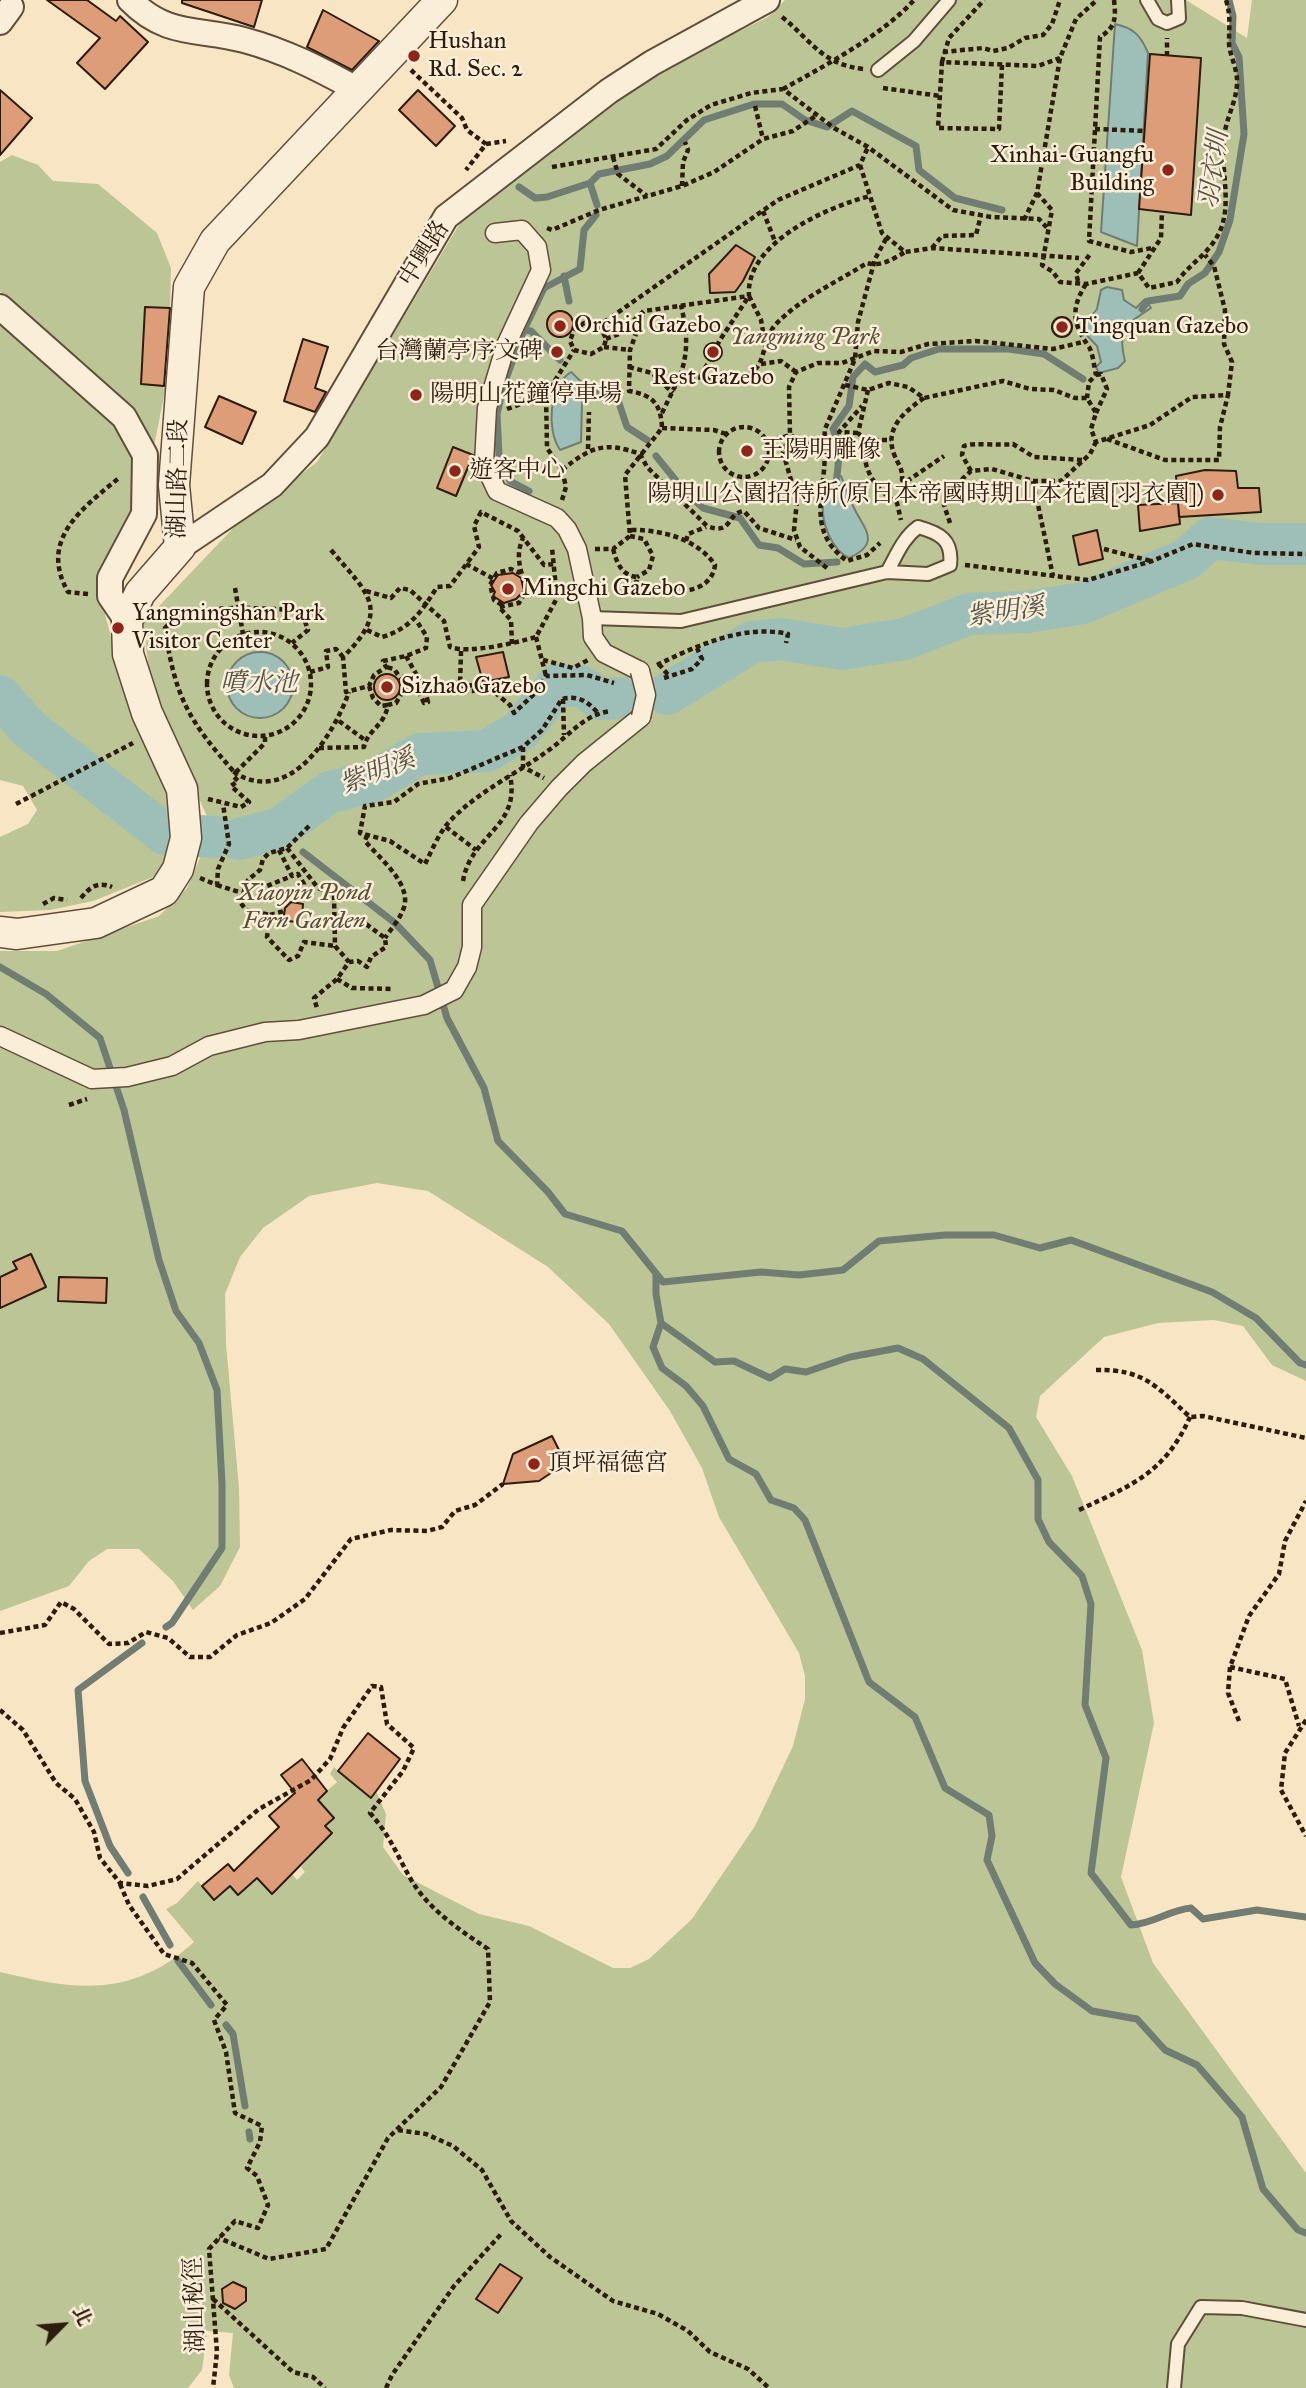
<!DOCTYPE html>
<html>
<head>
<meta charset="utf-8">
<style>
  body { margin:0 }
  #map { position:relative; width:1306px; height:2388px; overflow:hidden; background:#f8e5c4; font-family:"IM FELL Great Primer","Noto Serif TC",serif }
  canvas { display:block }
  .north { position:absolute; left:28px; top:2290px; width:70px; height:70px; -webkit-text-stroke:5px #faeed9; paint-order:stroke; rotate:65deg; font-size:19px; font-weight:700; line-height:28px; text-align:center; color:#2d1b0c }
  .north::after { content:''; display:block; margin:auto; width:24px; height:32px; background:#2d1b0c; clip-path:polygon(50% 0,100% 100%,50% 72%,0 100%) }
</style>
</head>
<body>
<div id="map">
<canvas width="1306" height="2388"></canvas>
<div class="north">北</div>
</div>
<script>
const context = document.querySelector('canvas').getContext('2d');
context.lineJoin = 'round';
function fill(path, color) { context.fillStyle = color; context.fill(path, 'evenodd'); }
function stroke(path, color, width, dash) { context.strokeStyle = color; context.lineWidth = width; context.lineCap = dash ? 'butt' : 'round'; context.setLineDash(dash || []); context.stroke(path); }
function label(font, color, halo, rows, align = 'center') {
  context.font = font + ' "IM FELL Great Primer","Noto Serif TC",serif'; context.lineWidth = 5; context.setLineDash([]); context.textBaseline = 'middle'; context.strokeStyle = halo; context.fillStyle = color; for (const [text, x, y, turn = 0] of rows) {
    context.save(); context.translate(x, y); context.rotate((+turn || 0) * Math.PI / 180); context.textAlign = isNaN(turn) ? turn : align; if (halo) context.strokeText(text, 0, 0); context.fillText(text, 0, 0); context.restore();
  }
}
fill(new Path2D(`
  M785 0H1186L1247 38 1252 0H1306V1381L1272 1365 1243 1326 1214 1320 1158 1323 1104 1337 1040 1396 1036 1417 1072 1476 1142 1650 1154 1723 1121 1877 1153 1963 1306 2173V2388H234L229 2375 233 2333 207 2331 202 2370 188 2388H0V1972C75 1990 132 1999 194 1942L166 1909 177 1903 198 1881 214 1900 230 1886 238 1894 247 1887 235 1872 242 1863 272 1893 292 1874 297 1880 305 1872 301 1867 307 1860 305 1857 332 1834 325 1826 334 1818 315 1796 324 1787 328 1790 337 1782 330 1774 334 1767 370 1797 376 1791 386 1814 383 1847 403 1875 479 1914 529 1926 613 1968H630L649 1959 692 1919 755 1826 793 1746 805 1699V1676L799 1653 719 1517 702 1468 670 1411 609 1324 548 1267 428 1191 377 1183 309 1196 263 1228 240 1257 225 1294 226 1344 239 1488 240 1547 220 1586 193 1610 173 1581 139 1549H107L89 1561 69 1586 0 1611V951H57L159 916 187 888 203 851 209 821 152 692 143 623 239 522 317 462 463 218 643 79 768 17Z
  M12 155 38 165 53 181 98 184 157 233 171 268 170 308 145 307 141 384 166 386 155 441 138 487 137 513 103 606 118 665 155 750 177 826 165 869 153 877 93 901 50 910 0 912V837L28 824 37 810 23 786 0 780V303L5 298 0 291V162Z`), '#bbc596');
const water = new Path2D(`
  M1115 24C1134 28 1141 36 1148 53L1137 246 1101 232Z
  M1107 287 1122 290 1124 300 1136 308 1145 299 1151 308C1125 325 1117 329 1125 361L1118 368 1099 373 1096 367 1101 362 1097 346 1081 329 1097 309 1101 290Z
  M571 372 591 391 582 402 581 442 560 450C546 429 549 386 571 372Z
  M841 476C845 486 849 497 854 508 864 529 882 543 849 558 832 550 821 523 823 504 825 495 831 485 835 477Z
  M227 685a33 33 0 1 1 66 0a33 33 0 1 1-66 0Z`);
fill(water, '#9ebfb8');
stroke(water, '#717d73', 2);
stroke(new Path2D(`
  M590 183 597 205
  M519 187 535 198 547 197 590 183 599 174 650 164 667 156 704 120 754 104H782L805 120 827 127 852 111 916 146 919 170 955 198 1002 210
  M564 276 569 301
  M1142 309 1148 301 1180 296 1188 284 1205 273 1219 252 1230 220 1244 134 1239 57 1232 43 1233 16 1229 0
  M524 330 504 384 497 414 499 455 510 481 529 491
  M560 360 531 331 524 330 544 288 580 269 584 230 596 215
  M586 386 602 397
  M618 400 627 427 647 440
  M656 456 686 493 703 508 740 518 759 545 778 548 804 564 837 562
  M836 485 840 447 833 429 849 406 853 377 865 364 875 372 903 365 911 358 939 349H1009L1044 354 1083 379
  M278 829 282 833
  M303 852 395 923 430 960 447 1018 484 1088 498 1141 548 1192 565 1214 622 1231 663 1282 761 1272 799 1275 843 1270 879 1241 945 1235H994L1040 1248 1071 1240 1212 1292 1256 1318 1300 1363 1306 1365
  M0 967 46 994 100 1038 124 1110 159 1260 176 1311 199 1343 217 1390 222 1484V1548L172 1623 166 1627
  M656 1274V1294L661 1323 653 1347 662 1368 686 1386 703 1406 729 1459 756 1474 771 1500 794 1508 805 1520 869 1682 915 1717 945 1788 989 1815 992 1836 987 1860 1035 1963 1055 1984 1092 2011 1137 2019 1165 2050 1197 2065 1242 2117 1263 2189 1298 2230 1306 2233
  M661 1323 715 1362 734 1361 770 1378 785 1369 806 1372 850 1357 898 1348 923 1359 1009 1428 1038 1480V1519L1049 1542 1082 1576 1091 1604 1085 1705 1106 1758 1091 1873 1131 1925C1153 1924 1169 1910 1191 1908L1203 1919 1257 1910 1306 1917
  M128 1873 110 1846 85 1781 78 1690 142 1643
  M143 1897 170 1945
  M178 1961 211 2005
  M226 2025 233 2034 245 2106
  M249 2132 250 2139`), '#717d73', 7);
stroke(new Path2D(`
  M667 694 752 642 780 639 842 649 905 639 969 614 1027 612 1083 603 1187 559 1210 538 1260 544H1306
  M0 696 29 729 165 834
  M198 836 215 837
  M239 839 278 829 330 792 372 782 420 754 487 751 520 731 557 685 581 686 601 699 625 698`), '#9ebfb8', 42);
const building = new Path2D(`
  M47 0H87L116 21 120 16 148 42 105 89 77 63 100 38Z
  M182 0H262L254 27 182 3Z
  M323 10 379 41 352 70 307 47Z
  M1150 54 1201 58 1191 215 1139 209Z
  M0 90 32 118 0 155Z
  M418 90 455 126 436 146 399 110Z
  M736 245 755 257 743 281 735 292 710 293 709 274Z
  M145 307 170 308 164 386 141 384Z
  M547 324a13 13 0 1 1 26 0a13 13 0 1 1-26 0Z
  M1052 327a10 10 0 1 1 20 0a10 10 0 1 1-20 0Z
  M303 339 328 347 315 388 326 392 315 412 284 401Z
  M704 352a9 9 0 1 1 18 0a9 9 0 1 1-18 0Z
  M219 396 256 412 242 444 205 427Z
  M453 447 473 455 456 496 437 488Z
  M1205 470 1236 471 1238 488H1259L1261 512 1179 517 1176 476Z
  M1178 503 1180 524 1140 531 1138 505Z
  M1097 530 1103 559 1079 565 1073 536Z
  M513 573 521 578 524 591 516 599 504 603 493 596 495 592 491 585 498 575Z
  M503 652 509 677 483 682 476 657Z
  M374 687a13 13 0 1 1 26 0a13 13 0 1 1-26 0Z
  M291 902 303 904 302 917 296 922 289 921 284 915 285 908Z
  M31 1254 46 1287 0 1308V1277L17 1269 13 1262Z
  M59 1277 107 1278 106 1303 58 1301Z
  M552 1436 563 1458 554 1471 539 1481 503 1484 513 1454Z
  M368 1733 400 1759 371 1798 338 1771Z
  M302 1759 327 1791 318 1800 334 1818 325 1826 332 1833 272 1894 257 1878 238 1895 230 1886 214 1900 202 1886 228 1864 234 1871 279 1827 269 1816 295 1793 281 1775Z
  M500 2264 522 2278 498 2313 476 2299Z
  M233 2282 246 2288V2301L235 2309 223 2303 222 2289Z`);
fill(building, '#dd9d78');
stroke(building, '#2d1b0c', 2);
const service = new Path2D(`
  M1147 0 1158 19 1167 23 1179 18 1178 0
  M878 70 914 41 949 0
  M592 618 681 621 887 572 928 574 950 565C953 540 940 533 918 527 902 539 897 555 887 572
  M1174 2388 1178 2344 1201 2307 1242 2308 1306 2320`);
const pedestrian = new Path2D(`
  M495 233 522 230 537 247 541 270 506 345 487 408 484 463 497 491 557 518 567 529 577 549 592 618 593 637 604 653 640 671
  M0 1036 92 1079 127 1077 172 1066 209 1046 265 1032 299 1030 424 1005 454 990 467 967 472 947V905L529 823 559 788 584 763 641 717`);
const minor = new Path2D(`
  M130 0C166 37 198 28 244 40 285 51 320 69 358 90
  M0 22 11 7
  M0 307 124 417 145 455 144 514 110 578V596L127 621
  M180 547 272 485 317 437 446 217 609 91 652 63 767 0`);
const tertiary = new Path2D(`
  M0 932 17 934 96 923 164 891 178 869 186 838 182 789 147 713 128 654 127 621 140 593 180 547 174 485 189 287 215 241 442 0`);
stroke(service, '#604e3a', 16);
stroke(pedestrian, '#604e3a', 21);
stroke(minor, '#604e3a', 28);
stroke(tertiary, '#604e3a', 33);
stroke(new Path2D(`
  M1114 0C1116 18 1116 27 1100 37L1089 241 1131 252 1152 248
  M782 17C811 40 822 65 864 69
  M943 52 983 48 993 51 1008 48 1025 38 1043 35 1052 24 1060 0
  M1167 56V38
  M942 62 949 38 984 0
  M1002 65 999 129 938 128 942 62 1038 66 1060 58
  M411 70 462 118 467 130 486 144 466 170
  M883 88 940 96
  M783 89C823 67 884 34 914 0
  M755 106 763 139
  M1095 129 1146 131
  M486 144 506 141
  M613 157 618 174 647 196
  M860 165 882 233 905 252 932 248 1079 258
  M552 167 656 149 687 120 711 105 751 93 783 89 834 128 868 147 953 210 991 217 1039 219 1048 229
  M682 186 683 162 688 150 685 142
  M1037 193 1052 210 1042 265 1053 272 1060 282 1086 284 1138 273 1149 288 1177 282C1189 264 1209 254 1219 233 1234 202 1218 165 1225 131 1228 115 1236 101 1237 84 1238 69 1229 54 1229 43 1229 26 1231 16 1226 0
  M763 211 776 244
  M1024 220 1037 193 1060 58 1076 19 1097 0
  M547 228 552 230 599 210 682 186 714 172 763 139 793 131 817 115
  M932 248 942 236 976 235 981 215
  M1138 273 1161 238 1162 211
  M1078 281 1076 273 1091 253
  M1086 284C1070 309 1073 324 1089 347 1093 353 1094 367 1096 375L1089 382 1087 398
  M600 325 606 339 604 347 591 354 574 350 570 341 574 330 584 323 600 325 778 200 860 165 868 147
  M606 339 619 334 644 311 749 296C745 243 827 207 870 196
  M604 347 630 350
  M761 364 781 361 796 372
  M629 367 652 373 673 393
  M680 376C689 350 687 332 681 305
  M701 376 720 340 749 296 761 320 764 337
  M845 385 868 390 889 383 908 387 924 398 1003 381 1030 389 1054 390 1075 398H1087L1096 413 1091 429 1096 442 1150 425 1192 397 1228 395 1232 362 1224 344 1225 310 1214 266 1205 255
  M868 390 858 433 865 440C861 468 874 488 897 503L901 520
  M924 398C905 411 884 428 894 454 898 465 903 468 902 480L907 481 944 456
  M507 409 546 395
  M662 413 680 376C701 375 732 387 750 374 767 363 761 341 776 324 801 298 837 282 867 263 881 267 893 259 905 252
  M1096 413 1107 389 1101 374 1096 375
  M719 452a25 25 0 1 1 50 0a25 25 0 1 1-50 0Z
  M662 428 714 430 726 434
  M858 433 839 432 862 406
  M1107 439 1165 460H1219L1220 427 1228 395
  M865 440H891
  M767 442 790 435 807 444H824L825 429 855 359 858 322 875 259 887 237
  M824 444C829 488 802 528 847 561L867 555 880 543
  M588 449 589 412
  M562 470C591 447 604 441 640 454L647 467 707 526C733 536 726 513 744 511L759 528 796 540
  M971 471 962 455 964 446C973 442 999 446 1013 444L1034 457 1083 460
  M1033 481 1053 576
  M562 500 566 487 562 470 547 448 546 395 574 350
  M950 523 944 505 948 492 971 471 992 469 1033 481H1061L1090 454 1096 442
  M630 536 644 539 653 556 649 570 637 577
  M686 541 688 534 706 527
  M595 549H613L630 536 625 475 662 428C661 404 653 395 629 391L630 350 643 314
  M613 549C617 563 621 575 637 577L636 585C660 594 711 599 715 565 697 538 659 529 628 530
  M1104 549 1151 561
  M331 550C368 594 392 609 343 657L346 692 369 686 374 675 386 667 383 661 406 656 426 648 427 637 416 620
  M466 564 494 579
  M965 565 1088 580 1152 561 1193 544 1254 553 1306 554
  M827 568 800 547 794 530 797 501 783 452 790 435 789 387 796 372 818 363H842L874 351 901 352 928 344 976 341 1053 349 1083 342
  M235 588 243 634
  M366 591 391 598 400 588 410 590 444 621 450 647C469 654 515 643 536 637L557 598 552 548
  M88 594 68 592C38 539 83 508 120 477
  M502 605 494 600 490 585 497 573 511 569 520 573
  M367 630 382 637C410 629 422 611 437 587L450 586 479 547 474 526 481 512 518 531 544 565 555 564
  M207 684a52 52 0 1 1 104 0a52 52 0 1 1-104 0Z
  M536 637 546 676
  M512 644 511 620 499 607 519 603 526 591C522 571 514 558 523 538
  M461 651 460 686 478 685 479 688
  M406 656 425 690
  M543 660 573 668 588 660
  M659 664 669 676
  M657 665C696 646 743 624 788 634L786 643
  M310 672 328 667 326 651 336 649 343 657
  M402 677H412L424 703 428 702 425 690 472 691 488 687 510 705 514 713 533 695 546 676 587 675 614 683
  M664 678 692 669 702 659 697 648
  M369 686 373 698 381 706 388 705
  M563 699 564 735
  M597 712C587 701 578 695 562 699L542 730 523 747 450 778 418 784 394 802 365 806 360 833 390 841 425 864C432 850 439 833 449 822 479 790 519 773 553 747 572 732 586 714 611 711
  M339 721 365 740
  M265 737V743L235 773C189 721 175 698 165 628 192 599 264 610 301 610L308 630 292 643
  M523 747V767L544 778
  M319 748 364 747C368 729 384 727 388 705L396 703 406 686 394 669 386 667
  M208 799 241 807 249 802 231 786 238 781 233 776 235 773C290 806 333 736 349 692
  M16 804 133 743
  M309 826 287 848 269 853 263 859 260 870 248 880 240 902 246 910 270 915 267 937 289 960 298 956 304 942 335 946
  M446 827 476 850
  M367 835 365 841C379 858 414 885 403 910 399 920 391 929 385 938
  M287 848 318 888 334 895 335 946 349 962 337 979 314 998 317 1008
  M279 850 292 876 298 874 304 884V897L258 895 267 886 292 876
  M200 878 217 885 218 869 229 844 223 804
  M463 881C471 834 521 828 510 775
  M217 885 242 893
  M81 898C90 887 98 881 112 887
  M43 904 54 898 67 900
  M270 915 284 911
  M333 917 366 924 385 938 386 947 371 957 367 967 358 961 349 962
  M337 979 352 988 393 989
  M69 1105 87 1099
  M1096 1370C1144 1369 1156 1386 1190 1417L1203 1416 1306 1438
  M1079 1510C1132 1485 1165 1473 1190 1417
  M0 1633 45 1625 61 1602 74 1609 109 1644 128 1643 146 1632 168 1638 190 1657H210L237 1635 271 1623 305 1599 351 1539 391 1530 427 1531 442 1527 455 1511 475 1505 503 1484
  M1230 1667 1285 1679 1299 1726
  M0 1710 23 1730 56 1783 75 1799 94 1832 100 1858 120 1883 148 1886 177 1879 259 1809 311 1780 330 1759 343 1728 372 1686 381 1687 387 1724 414 1748 403 1771 370 1813C392 1838 397 1856 413 1883 431 1911 461 1931 488 1949L490 2002 441 2087 388 2138 326 2249 269 2259 219 2238
  M1306 1720 1285 1753 1281 1790 1306 1836
  M1239 1721 1228 1693 1230 1667 1249 1616 1279 1574 1285 1541 1306 1501
  M120 1884 129 1905 164 1954 192 1963 227 2005 214 2020 226 2052 235 2113 262 2126 260 2142 247 2168 257 2176 268 2205 258 2228 235 2221 209 2249 217 2352 213 2388
  M398 2130 426 2134 453 2146 482 2170 511 2221 550 2257 613 2301 658 2314 688 2331 710 2352 748 2369 769 2388
  M213 2299 293 2372 313 2377 325 2388
  M386 2388 392 2375 454 2286 502 2233`), '#2d1b0c', 4.5, [5, 3.5]);
stroke(service, '#faeed9', 12);
stroke(pedestrian, '#faeed9', 18);
stroke(minor, '#faeed9', 24);
stroke(tertiary, '#faeed9', 30);
const pedestrianBridge = new Path2D(`
  M640 671 646 695 641 717`);
stroke(pedestrianBridge, '#604e3a', 21, []);
stroke(pedestrianBridge, '#faeed9', 18);
for (const [x, y, r, color] of [
  [414,56,7,"#8f2418"],
  [1168,170,7,"#8f2418"],
  [560,326,7,"#8f2418"],
  [1062,327,7,"#8f2418"],
  [557,352,7,"#8f2418"],
  [713,352,7,"#8f2418"],
  [416,395,7,"#8f2418"],
  [747,451,7,"#8f2418"],
  [455,471,7,"#8f2418"],
  [1218,495,7,"#8f2418"],
  [508,589,7,"#8f2418"],
  [118,628,7,"#8f2418"],
  [387,687,7,"#8f2418"],
  [534,1464,7,"#8f2418"]
]) { const dot = new Path2D(); dot.arc(x, y, r, 0, 2 * Math.PI); context.fillStyle = color; context.fill(dot); stroke(dot, '#faeed9', 2.5); }
label('24px', '#2d1b0c', '#faeed9', [
  ["Hushan",428,42],
  ["Rd. Sec. 2",428,70],
  ["Xinhai-Guangfu",1154,156,"right"],
  ["Building",1154,184,"right"],
  ["Orchid Gazebo",574,326],
  ["Tingquan Gazebo",1076,327],
  ["台灣蘭亭序文碑",543,352,"right"],
  ["Rest Gazebo",713,378,"center"],
  ["陽明山花鐘停車場",430,395],
  ["王陽明雕像",761,451],
  ["遊客中心",469,471],
  ["陽明山公園招待所(原日本帝國時期山本花園[羽衣園])",1204,495,"right"],
  ["Mingchi Gazebo",522,589],
  ["Yangmingshan Park",132,614],
  ["Visitor Center",132,642],
  ["Sizhao Gazebo",401,687],
  ["頂坪福德宮",548,1464]
], 'left');
label('24px', '#2d1b0c', '#faeed9', [
  ["中興路",425,254,-58],
  ["湖山路二段",179,479,-89],
  ["湖山秘徑",196,2305,-92]
]);
label('italic 24px', '#584e35', '#faeed9', [
  ["Yangming Park",805,338],
  ["Xiaoyin Pond",304,894],
  ["Fern Garden",304,922]
]);
label('italic 26px', '#555448', '#faeed9', [
  ["羽衣圳",1215,170,-82],
  ["紫明溪",1006,613,-8],
  ["噴水池",259,685],
  ["紫明溪",378,773,-22]
]);
</script>
</body>
</html>
